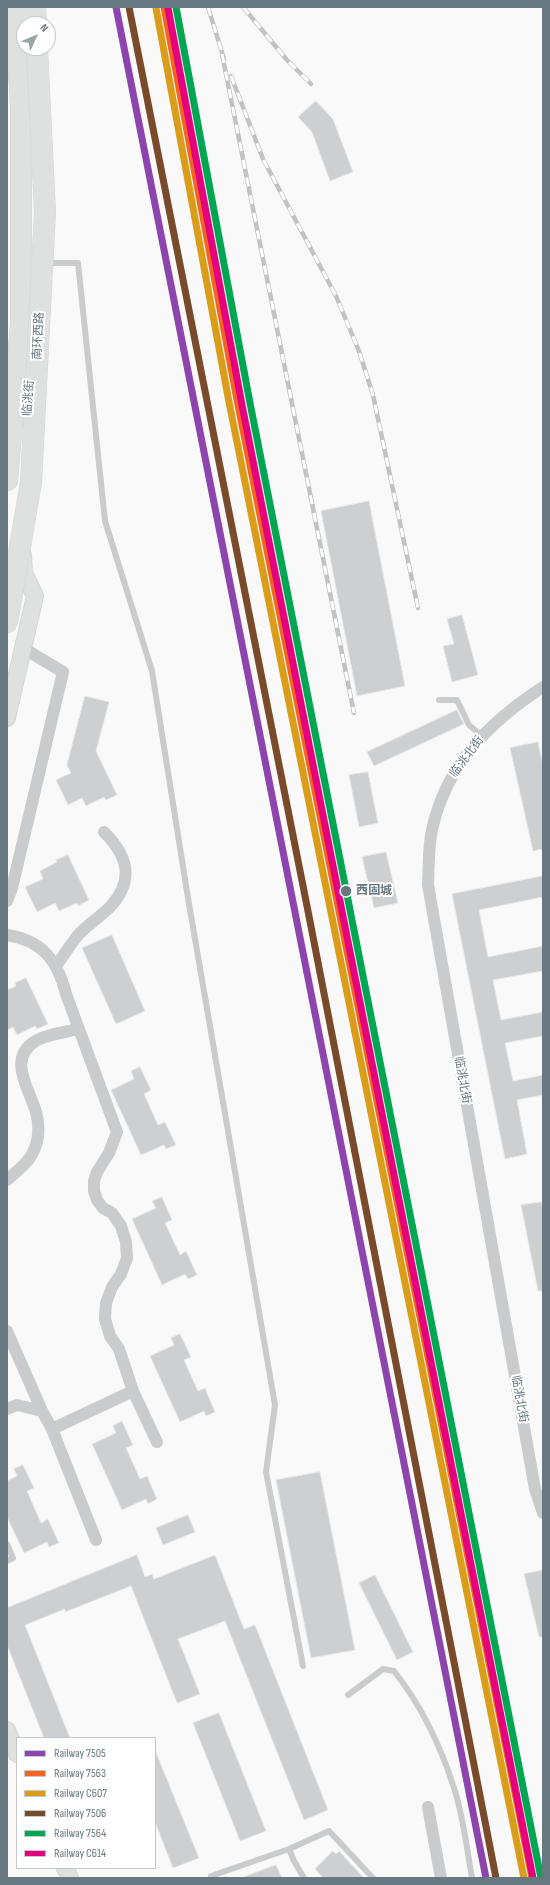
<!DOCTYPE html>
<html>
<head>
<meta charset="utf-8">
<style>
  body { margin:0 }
  #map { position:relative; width:550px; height:1885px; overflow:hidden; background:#f9f9f9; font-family:"Sofia Sans Condensed",sans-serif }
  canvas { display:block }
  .frame { position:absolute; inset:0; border:8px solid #677880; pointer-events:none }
  .legend { position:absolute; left:16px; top:1737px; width:140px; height:132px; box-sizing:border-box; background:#fff; border:1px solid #c2c9cc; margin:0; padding:5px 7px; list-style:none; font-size:12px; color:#677880 }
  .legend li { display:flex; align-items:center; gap:8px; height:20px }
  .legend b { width:20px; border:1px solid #c2c9cc }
  .north { position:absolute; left:16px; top:16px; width:40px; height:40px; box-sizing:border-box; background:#fff; border:1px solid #c2c9cc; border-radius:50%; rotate:46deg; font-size:11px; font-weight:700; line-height:16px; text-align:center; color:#677880 }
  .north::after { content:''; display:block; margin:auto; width:14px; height:18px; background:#9aa5aa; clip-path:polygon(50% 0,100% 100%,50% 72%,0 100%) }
</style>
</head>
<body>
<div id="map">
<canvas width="550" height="1885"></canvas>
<div class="frame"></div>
<ul class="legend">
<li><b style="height:5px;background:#8e44ad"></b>Railway 7505</li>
<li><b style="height:5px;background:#f26522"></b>Railway 7563</li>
<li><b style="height:5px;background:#da9d1a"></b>Railway C607</li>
<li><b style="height:5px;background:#7a4b2a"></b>Railway 7506</li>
<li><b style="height:5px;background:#00a651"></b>Railway 7564</li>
<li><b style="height:5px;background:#e5007d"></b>Railway C614</li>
</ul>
<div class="north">N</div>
</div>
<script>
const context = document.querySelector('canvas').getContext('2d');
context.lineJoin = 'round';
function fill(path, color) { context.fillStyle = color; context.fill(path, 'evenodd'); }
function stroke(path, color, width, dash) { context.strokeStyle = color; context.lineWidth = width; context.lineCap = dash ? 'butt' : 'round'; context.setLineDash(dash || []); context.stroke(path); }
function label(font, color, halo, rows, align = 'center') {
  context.font = font + ' "Sofia Sans Condensed","Noto Sans SC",sans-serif'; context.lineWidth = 4; context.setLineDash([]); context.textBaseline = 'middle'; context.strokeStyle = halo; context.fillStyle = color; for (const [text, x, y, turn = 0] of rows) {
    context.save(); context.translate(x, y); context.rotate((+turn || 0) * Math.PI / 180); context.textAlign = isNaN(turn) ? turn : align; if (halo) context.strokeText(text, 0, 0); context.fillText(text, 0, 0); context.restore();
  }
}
const building = new Path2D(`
  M316 101 333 119 353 172 330 181 312 132 298 117Z
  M369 501 405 686 357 696 321 511Z
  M462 615 478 675 452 682 443 646 454 644 447 619Z
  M85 696 109 702 96 751 117 795 106 800 104 797 86 806 82 798 68 805 56 780 71 773 67 765Z
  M457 710 464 724 374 766 367 752Z
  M538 742 543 765V849L533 851 510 748Z
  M368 772 378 823 359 827 349 775Z
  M386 852 398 903 374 908 362 857Z
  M68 855 89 900 78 906 77 903 59 911 55 903 37 912 25 887 43 879 40 871 57 862 56 860Z
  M543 876V897L479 910 488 957 543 946V971L493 980 501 1020 543 1012V1036L505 1043 513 1081 543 1075V1095L517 1100 527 1154 505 1159 452 894Z
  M112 935 145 1011 116 1024 82 948Z
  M26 978 48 1024 37 1029 35 1026 17 1035 13 1027 7 1030V990L16 986 15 983Z
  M140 1067 151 1090 144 1094 158 1125 165 1122 176 1145 166 1149 164 1145 141 1155 111 1090 134 1079 131 1071Z
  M162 1197 172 1220 165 1223 180 1255 186 1251 197 1275 188 1279 185 1274 162 1285 132 1219 156 1208 152 1201Z
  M541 1202 543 1210V1291H538L521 1205Z
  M180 1334 191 1357 184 1360 198 1391 205 1388 215 1412 206 1416 204 1411 180 1422 150 1356 174 1345 171 1338Z
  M122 1421 133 1445 126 1448 140 1479 147 1476 157 1499 148 1504 146 1499 122 1510 92 1444 116 1433 113 1426Z
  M23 1465 34 1488 27 1491 41 1523 48 1519 59 1543 49 1547 47 1542 24 1553 7 1517V1481L17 1476 14 1469Z
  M320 1472 355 1650 311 1658 276 1480Z
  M188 1515 195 1532 163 1545 156 1528Z
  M137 1555 145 1577 152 1574 154 1579 215 1555 244 1629 255 1625 328 1810 304 1820 225 1621 178 1639 200 1694 177 1703 131 1586 65 1612V1609L25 1625 70 1738H44L7 1645V1608Z
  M543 1570V1637H539L524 1574Z
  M375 1575 413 1652 397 1660 359 1583Z
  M219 1713 266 1831 240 1841 193 1723Z
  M155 1750 199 1858 173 1868 155 1822Z
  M333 1851 336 1854 339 1851 364 1878H323L315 1869Z
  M276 1865 282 1878H244V1877Z`);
fill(building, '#cdcfd0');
stroke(building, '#e8e8e8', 1);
const secondary = new Path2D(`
  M7 718 35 596 24 573 23 555
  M7 1730 17 1754
  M65 1868 70 1878`);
const highway = new Path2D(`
  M35 7 36 24
  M7 480 21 324V107L15 7`);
stroke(secondary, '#d5d6d7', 18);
stroke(highway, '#d4d5d5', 22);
stroke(new Path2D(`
  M45 263H78L105 521 152 671 188 898 275 1405 266 1472 303 1666
  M439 700H457L469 725 482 736
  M7 1544 13 1558 7 1561
  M348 1695 383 1669 394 1671C421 1705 441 1747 454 1788 463 1814 467 1850 472 1878
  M289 1849 294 1861 304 1878
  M211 1876 289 1849 329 1831 373 1878`), '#cacbcc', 6);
stroke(new Path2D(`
  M543 687C489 722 446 765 432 830 428 848 429 867 428 885L535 1489 543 1513
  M7 901 12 888 63 672 23 648
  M7 935C42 940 58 961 66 994L117 1132 109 1153 97 1172 94 1181V1191L97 1200 103 1208 112 1213 121 1226 126 1242 127 1258 121 1274 112 1287 106 1303 105 1319 110 1336 119 1349 133 1391 157 1442
  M56 966C64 955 71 943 80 933 89 924 101 916 110 907 135 880 128 856 104 832
  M7 1180C18 1170 30 1162 35 1148 39 1137 39 1123 36 1112 29 1088 6 1058 37 1040 49 1034 66 1032 79 1029
  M7 1331 42 1411 52 1429 96 1540
  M7 1409 17 1405 42 1411
  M52 1429 133 1391
  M428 1807 441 1878`), '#cacbcc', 12);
stroke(secondary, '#dfe0e0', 16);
stroke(highway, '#dfe0e0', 21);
const rail = new Path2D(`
  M208 7 224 59
  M243 7 287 60 311 84
  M222 54 354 713
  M231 76 263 159 336 296 359 351 373 395 418 608`);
stroke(rail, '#c0c2c3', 4.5);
stroke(rail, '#fff', 3, [9]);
const highwayBridge = new Path2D(`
  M7 623 31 482 45 212 37 48`);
stroke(highwayBridge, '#d4d5d5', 22, []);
stroke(highwayBridge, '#dfe0e0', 21);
stroke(new Path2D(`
  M116 7 486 1878`), '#8e44ad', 7);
stroke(new Path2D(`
  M164 7 237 400 532 1878`), '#f26522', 7);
stroke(new Path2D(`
  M156 8 229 402 524 1878`), '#da9d1a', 7);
stroke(new Path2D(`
  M129 7 308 911 496 1878`), '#7a4b2a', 7);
stroke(new Path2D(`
  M176 7 250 403 541 1878`), '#00a651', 7);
stroke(new Path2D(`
  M168 8 242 405 533 1878`), '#e5007d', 7);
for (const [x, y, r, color] of [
  [346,891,6,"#677880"]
]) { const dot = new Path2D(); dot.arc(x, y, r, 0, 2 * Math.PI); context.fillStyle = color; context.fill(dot); stroke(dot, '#fff', 1.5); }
label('12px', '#677880', '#fff', [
  ["南环西路",39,336,-87],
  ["临洮街",29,398,-86],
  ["临洮北街",467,757,-53],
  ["临洮北街",462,1080,80],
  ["临洮北街",519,1399,80]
]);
label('bold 12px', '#677880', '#fff', [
  ["西固城",356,891]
], 'left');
</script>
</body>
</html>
